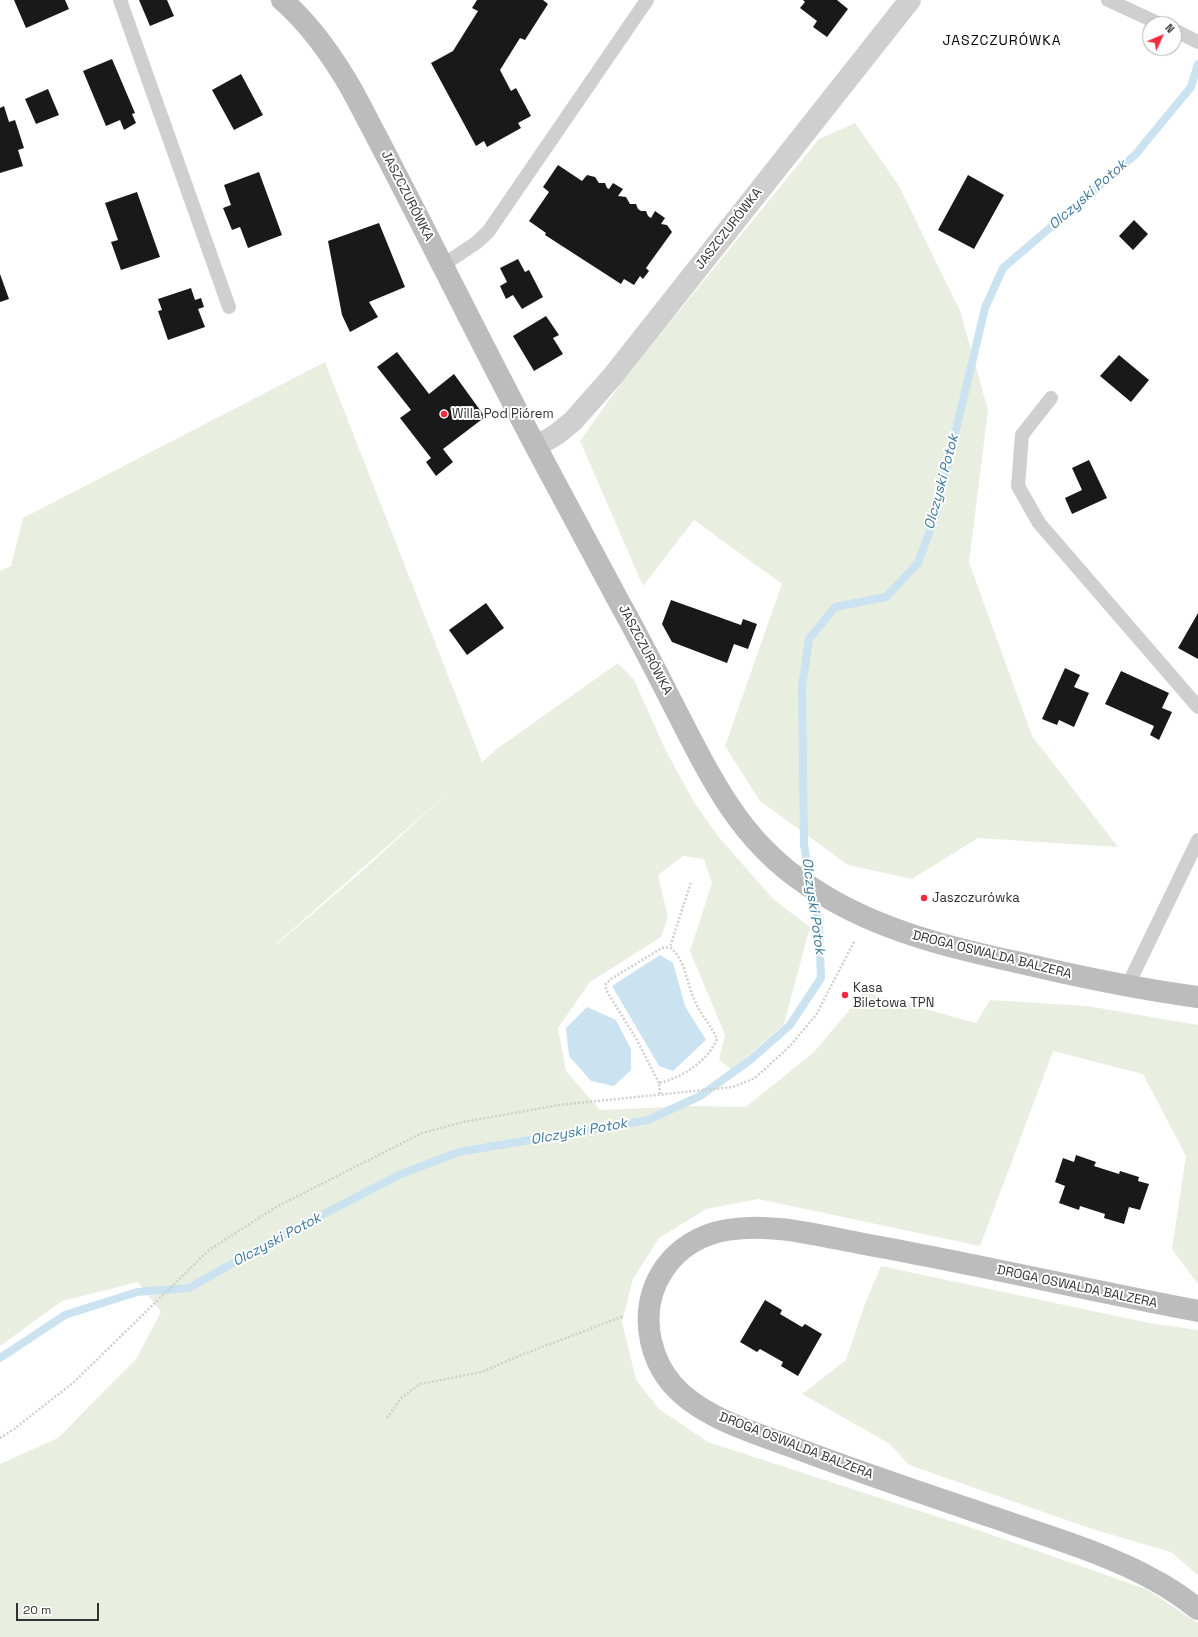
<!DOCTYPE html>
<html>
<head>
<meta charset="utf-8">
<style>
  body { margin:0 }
  #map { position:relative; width:1198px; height:1637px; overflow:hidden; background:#fff; font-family:"Space Grotesk",sans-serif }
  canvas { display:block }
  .north { position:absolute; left:1142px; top:16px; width:40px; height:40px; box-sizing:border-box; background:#fff; border:1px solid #adadad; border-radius:50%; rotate:46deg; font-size:11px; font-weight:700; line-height:16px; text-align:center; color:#323232 }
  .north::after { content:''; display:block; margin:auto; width:14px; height:18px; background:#f12b3f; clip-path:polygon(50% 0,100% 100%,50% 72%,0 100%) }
  .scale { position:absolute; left:16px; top:1603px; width:83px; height:18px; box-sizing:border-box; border:2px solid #323232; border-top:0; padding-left:5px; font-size:12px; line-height:14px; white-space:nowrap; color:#323232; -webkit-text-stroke:3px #fff; paint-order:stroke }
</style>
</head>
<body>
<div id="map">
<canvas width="1198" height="1637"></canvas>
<div class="north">N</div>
<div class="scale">20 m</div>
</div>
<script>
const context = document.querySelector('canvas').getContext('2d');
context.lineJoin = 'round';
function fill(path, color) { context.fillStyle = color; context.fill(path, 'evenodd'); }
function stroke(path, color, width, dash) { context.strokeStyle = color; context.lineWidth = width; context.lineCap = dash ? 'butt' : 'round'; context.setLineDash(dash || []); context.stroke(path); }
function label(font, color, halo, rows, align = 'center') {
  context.font = font + ' "Space Grotesk",sans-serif'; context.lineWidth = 4; context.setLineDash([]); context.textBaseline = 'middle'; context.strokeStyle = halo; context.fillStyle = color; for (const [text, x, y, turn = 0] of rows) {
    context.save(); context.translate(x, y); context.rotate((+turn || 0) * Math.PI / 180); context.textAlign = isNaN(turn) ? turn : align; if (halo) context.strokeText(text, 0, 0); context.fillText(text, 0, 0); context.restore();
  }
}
fill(new Path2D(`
  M855 123 899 186 960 311 988 410 969 562 1032 736 1118 847 978 838 912 879 848 865 760 801 725 746 782 584 694 520 643 586 580 441 627 375 819 139Z
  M325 362 482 762 498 748 618 663 634 680 666 751 694 802 717 835 773 899 810 927 784 1024 732 1070 719 1060 725 1035 690 951 712 883 704 859 683 856 658 875 668 917 661 937 590 982 558 1028 566 1071 600 1110 694 1106 746 1107 814 1052 857 1001 863 992 976 1023 990 1000 1087 1006 1198 1025V1284L1172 1249 1186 1156 1143 1074 1053 1051 980 1246 758 1199 706 1209 659 1238 633 1279 622 1322 636 1380 659 1409 708 1442 975 1529 1146 1589 1198 1623V1637H0V1464L58 1438 136 1359 161 1312 138 1282 62 1301 0 1346V571L11 566 23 518ZM450 791 359 874 276 945V944Z
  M881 1266 1149 1323 1198 1330V1575L1171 1552 1092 1529 909 1465 890 1444 802 1394 846 1360 866 1301Z`), '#e8efe0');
fill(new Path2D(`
  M660 955 673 963 685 1006 706 1040 673 1071 659 1066 612 986Z
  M587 1007 616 1020 631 1049V1070L614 1086 591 1081 569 1056 566 1028Z`), '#cbe2f0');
stroke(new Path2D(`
  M0 1358 65 1315 137 1292 189 1288 285 1234 401 1174 459 1152 648 1120 700 1096 749 1061 790 1025 821 978 819 926 804 845 802 687 809 639 835 607 886 597 918 563 936 514 985 308 1003 268 1135 155 1191 87 1198 64`), '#cbe2f0', 8);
fill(new Path2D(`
  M14 0H65L69 9 26 28Z
  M139 0H167L174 16 150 26Z
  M477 0H543L548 4 525 40 520 38 500 70 511 91 516 88 531 116 518 123 521 128 487 147 484 141 476 146 431 63 453 51 478 11 472 8Z
  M803 0H837L848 9 827 37 813 27 817 21 800 8 805 2Z
  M112 59 135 113 132 114 136 123 124 130 120 120 106 126 83 71Z
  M241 74 263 115 234 130 212 90Z
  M48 89 59 115 36 124 25 99Z
  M4 106 9 122 15 120 24 148 18 150 23 166 0 173V108Z
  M558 165 582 181 587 175 595 177 599 183H605L607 188 609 189 613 183 623 189 618 196 626 197 630 204H636L638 209 641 211H646L648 216 651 218 655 211 665 218 661 224 667 225 672 232 646 268 649 271 643 279 640 276 634 285 624 279 621 284 545 235 546 233 529 221 549 192 543 187Z
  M259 172 282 235 248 248 240 227 232 230 223 208 231 205 224 185Z
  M968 175 1004 195 974 249 938 230Z
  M137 192 160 257 121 270 111 242 118 240 105 203Z
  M1134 220 1148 234 1133 250 1119 236Z
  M379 223 405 287 369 302 378 317 350 332 342 315 328 241Z
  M518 259 525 272 529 270 543 297 522 309 513 295 506 299 500 286 507 282 500 268Z
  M0 274 9 299 0 302Z
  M191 288 195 300 201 298 204 307 198 309 205 327 168 340 158 311 162 310 158 299Z
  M546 316 559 335 553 338 563 354 534 371 513 336Z
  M397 352 429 394 454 374 485 417 443 449 453 462 436 476 426 462 431 458 400 418 411 410 377 367Z
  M1119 355 1149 380 1131 402 1100 376Z
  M1089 460 1107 498 1072 514 1065 498 1082 490 1072 468Z
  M671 600 741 625 743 619 757 624 748 649 734 644 727 663 672 642 662 624Z
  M486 603 504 628 467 655 449 630Z
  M1198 613V659L1178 648Z
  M1065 668 1080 675 1074 687 1089 693 1074 727 1059 720 1057 725 1042 719Z
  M1121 671 1169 693 1162 708 1172 712 1159 740 1150 735 1154 726 1105 704Z
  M1076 1155 1096 1162 1094 1166 1119 1174 1120 1171 1139 1177 1138 1181 1149 1184 1140 1210 1129 1207 1124 1224 1104 1218 1105 1214 1080 1206 1079 1210 1059 1203 1065 1186 1055 1182 1063 1158 1074 1162Z
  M765 1300 782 1310 780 1314 802 1327 805 1324 822 1334 798 1376 781 1366 783 1362 760 1349 757 1352 740 1342Z`), '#191919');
stroke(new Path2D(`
  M659 1083 637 1040 606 990V984L611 979 662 948 670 947
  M660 1094 659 1083C682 1078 708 1061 717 1039 711 1025 700 1014 694 999 686 981 686 961 670 947L691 882
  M387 1418 402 1397 420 1384 482 1372 521 1355 624 1316
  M0 1438 14 1429 74 1382 209 1250 276 1207 422 1133 463 1122 559 1105 733 1087 755 1078 790 1046 816 1015 855 940`), '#cfcfcf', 2.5, [2, 2]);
stroke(new Path2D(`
  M120 0 229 307
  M1108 0 1160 24
  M1174 30 1198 42
  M443 265 476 243 488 232 647 0
  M1051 398 1022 435 1018 486 1039 523 1198 707
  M1127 987 1198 840`), '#cfcfcf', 14);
stroke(new Path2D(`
  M536 447 557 434 573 421 612 377 910 0`), '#cfcfcf', 22);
stroke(new Path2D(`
  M282 0C311 25 333 57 352 90 415 208 473 328 536 447 563 498 591 549 618 600 640 639 660 679 680 718 717 790 747 850 820 893 881 931 951 948 1021 963 1080 977 1138 989 1198 997
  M1198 1311C1086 1290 976 1264 864 1244 820 1236 772 1222 727 1230 673 1239 639 1287 651 1341 659 1377 681 1398 713 1415 741 1430 772 1439 801 1450 870 1476 940 1499 1010 1523 1059 1540 1110 1555 1156 1581 1171 1589 1185 1599 1198 1609`), '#bcbcbc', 22);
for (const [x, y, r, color] of [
  [444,414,4,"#f12b3f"],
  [924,898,4,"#f12b3f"],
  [845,995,4,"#f12b3f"]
]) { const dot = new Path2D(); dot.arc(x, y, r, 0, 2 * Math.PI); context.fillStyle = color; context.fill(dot); stroke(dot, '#fff', 1.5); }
label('13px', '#323232', '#fff', [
  ["JASZCZURÓWKA",407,196,63],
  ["JASZCZURÓWKA",729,229,-52],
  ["JASZCZURÓWKA",645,650,62],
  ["DROGA OSWALDA BALZERA",992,955,14],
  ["DROGA OSWALDA BALZERA",1077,1287,12],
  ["DROGA OSWALDA BALZERA",796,1446,21]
]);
label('13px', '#323232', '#fff', [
  ["Willa Pod Piórem",452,414],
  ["Jaszczurówka",932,898],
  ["Kasa",853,988],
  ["Biletowa TPN",853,1003]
], 'left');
context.letterSpacing = '1px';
label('14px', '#000', '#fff', [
  ["JASZCZURÓWKA",1002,41]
]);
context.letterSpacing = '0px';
label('italic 14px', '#39789b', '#fff', [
  ["Olczyski Potok",1088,195,-41],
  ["Olczyski Potok",942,482,-75],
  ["Olczyski Potok",813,906,82],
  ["Olczyski Potok",579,1132,-10],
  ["Olczyski Potok",277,1240,-28]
]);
</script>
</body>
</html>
